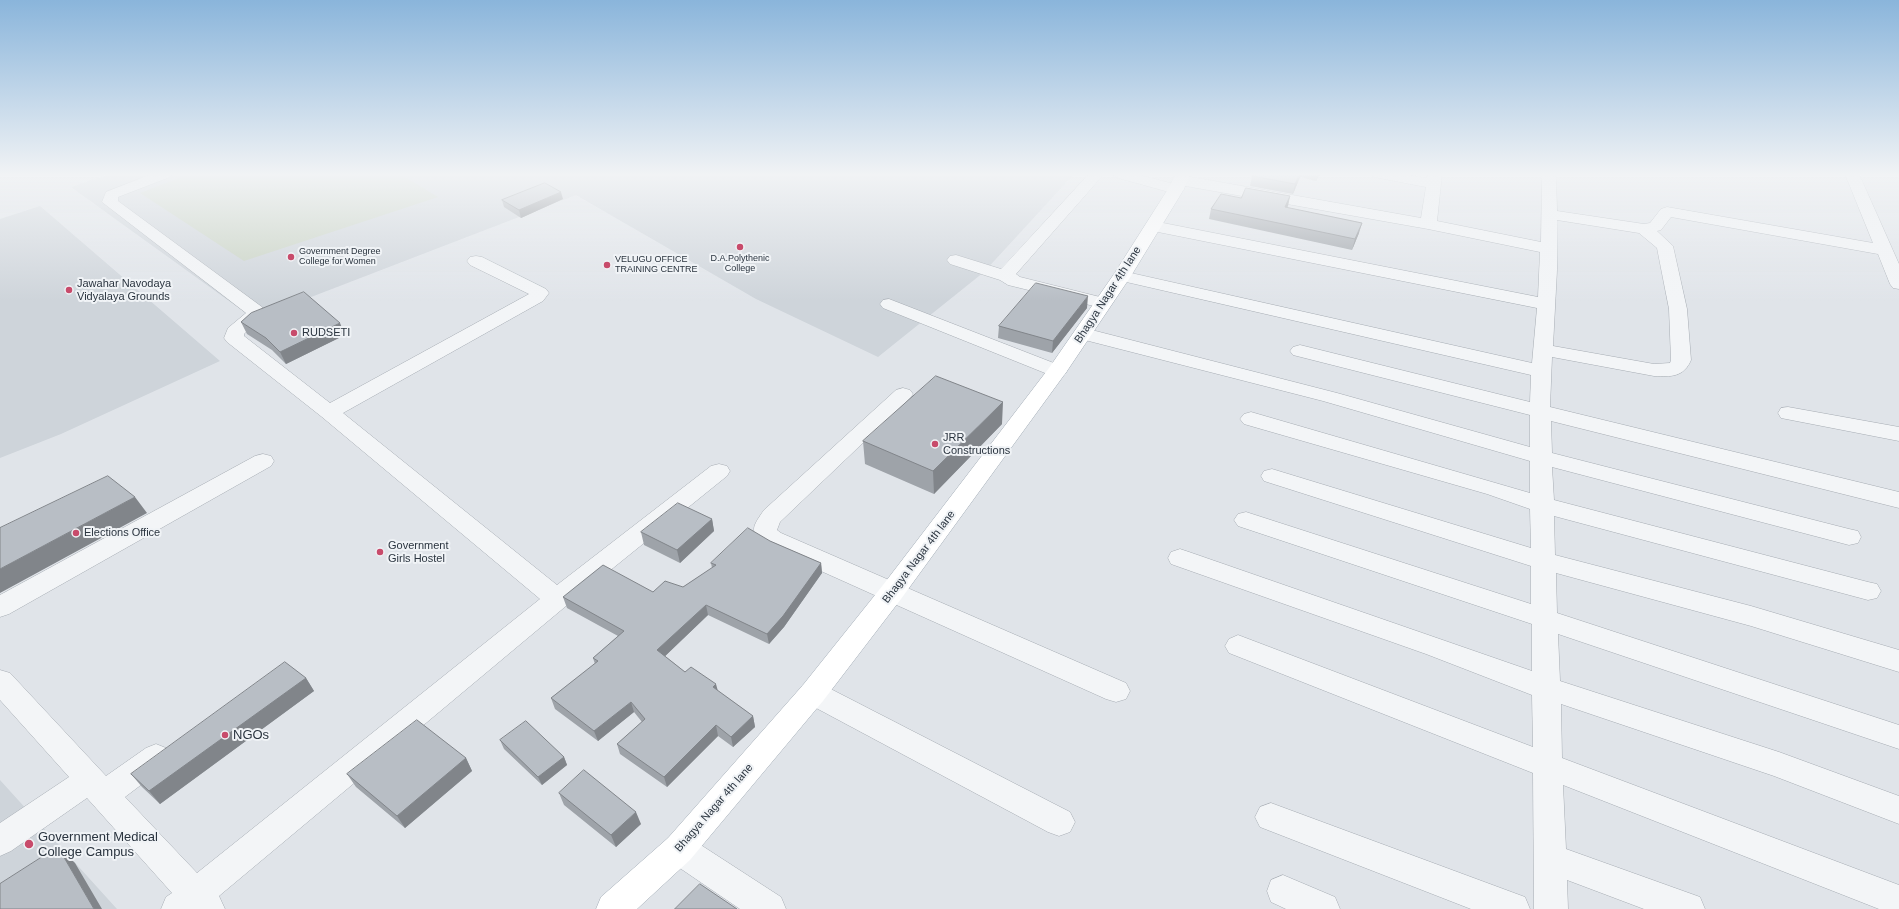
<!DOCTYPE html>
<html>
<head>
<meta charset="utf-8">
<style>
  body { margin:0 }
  canvas { display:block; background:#e0e4e9 }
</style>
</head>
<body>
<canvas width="1899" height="909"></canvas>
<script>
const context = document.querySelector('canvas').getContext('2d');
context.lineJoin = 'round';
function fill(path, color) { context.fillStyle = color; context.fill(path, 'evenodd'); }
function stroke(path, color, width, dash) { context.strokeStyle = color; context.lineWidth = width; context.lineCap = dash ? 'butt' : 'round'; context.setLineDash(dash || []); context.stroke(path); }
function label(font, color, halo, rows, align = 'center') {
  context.font = font + ' Arial,sans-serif'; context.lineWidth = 4; context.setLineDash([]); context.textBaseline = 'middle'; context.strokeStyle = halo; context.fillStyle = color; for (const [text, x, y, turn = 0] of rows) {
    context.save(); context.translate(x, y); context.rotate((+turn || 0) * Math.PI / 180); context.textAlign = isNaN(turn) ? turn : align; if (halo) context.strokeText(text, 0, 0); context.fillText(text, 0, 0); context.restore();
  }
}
fill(new Path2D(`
  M110 174H1074L984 272 878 357 756 299 576 195 254 319 71 187Z
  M40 206 220 361 61 434 0 458V219Z
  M0 780 117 909H0Z`), '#ced4da');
fill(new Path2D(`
  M189 174H400L438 197 244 261 140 193Z`), '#c8d2c2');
const minor = new Path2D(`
  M152 174H172L170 177 118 197V201L262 307 264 315 244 334V336L330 403 529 294 470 265 467 261 470 257 476 256 482 257 546 289 549 293 543 301 343 413 557 585 711 466 719 464 727 466 730 471 727 476 566 606 219 896 225 909H161L166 897 172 893 87 798 11 851 0 856V823L69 777 0 700V670L10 673 106 776 146 748 156 744 166 748 171 757 166 766 125 797 197 873 540 599 322 417 227 342 224 338 228 328 246 313 102 202 106 192Z
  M1089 174H1104L1016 274 1020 277 1108 299 1111 303 1108 307 1102 308 1008 285 1000 280 950 264 947 260 950 256 956 255 1001 269Z
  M1113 174H1136L1181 186 1184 189 1181 192 1176 194 1115 177Z
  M1372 174H1401L1427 178 1428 174H1442L1437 221 1541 242 1542 174H1556L1557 211 1644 224 1650 223 1661 209 1667 207 1873 243 1845 174H1859L1899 264V289L1893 288 1890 284 1878 254 1671 217 1661 230 1657 231 1673 246 1687 309 1691 360C1684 377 1671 377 1654 376L1552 357 1550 407 1899 492V508L1551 421 1552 453 1849 529 1858 531 1861 537 1858 543 1849 545 1552 467 1554 500 1868 582 1877 584 1881 591 1877 598 1868 600 1554 516 1555 555 1751 606 1899 650V672L1751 626 1556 573 1557 613 1899 725V749L1558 634 1560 681 1779 752 1899 796V824L1774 776 1561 704 1562 758 1899 885V909H1879L1563 785 1566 849 1700 897 1705 909H1644L1567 880 1568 909H1534L1533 773 1229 653 1225 646 1229 639 1238 635 1533 747 1532 695 1426 654 1171 564 1168 558 1171 552 1180 549 1189 552 1532 671V624L1238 526 1234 520 1238 514 1246 512 1531 604V566L1264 481 1261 476 1264 471 1272 469 1531 548 1530 509 1487 494 1244 424 1240 419 1244 414 1251 412 1530 493V461L1323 401 1077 338 1075 334 1077 330 1084 328 1337 393 1530 447V415L1293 355 1290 351 1293 347 1300 345 1530 402 1531 375 1122 281 1116 280 1113 276 1116 272 1122 271 1532 363 1537 308 1153 231 1147 229 1145 226 1147 223 1153 221 1538 297 1540 252 1428 229 1180 185 1175 183 1172 180 1175 177 1180 175 1421 218 1426 187 1374 177ZM1557 220 1639 233 1657 248 1669 309 1671 360 1670 363 1654 364 1553 346 1557 270Z
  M889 299 1064 367 1067 371 1064 375 1057 377 1050 375 883 308 880 304 883 300Z
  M903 388 910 390 913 394 910 398 780 522 777 530 781 533 1126 683 1130 691 1126 699 1116 702 1106 699 763 545C749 530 753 526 764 510L896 390Z
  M1788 407 1899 427V441L1781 418 1778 413 1781 408Z
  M263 454 271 456 274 461 271 466 9 614 0 617V595L255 456Z
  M813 682 823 685 1070 812 1075 822 1070 832 1059 836 1048 832 803 701 799 693 803 685Z
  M1271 803 1525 897 1530 909H1471L1260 827 1255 817 1260 807Z
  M679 834 690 838 781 897 786 909H740L668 860 663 849 668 838Z
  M1283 875 1335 897 1340 909H1286L1271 902 1267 891 1271 880Z`);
const major = new Path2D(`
  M1176 174H1190L1184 189 1131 276 1067 371 901 599 823 701 690 860 637 909H596L601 897 668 838 803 685 883 585 1049 368 1114 274 1168 189Z`);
stroke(minor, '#a6acb3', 1);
stroke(major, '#a0aab4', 1);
fill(minor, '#f3f5f7');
fill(major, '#fff');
fill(new Path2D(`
  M1253 174H1320L1316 181 1300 177 1293 194 1250 186 1252 176Z
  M1290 196 1287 208 1359 233 1352 250 1209 219 1211 209 1241 198Z
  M563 199 521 218 504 207 502 200Z
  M1087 308 1052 353 998 338 999 326Z
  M241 322 345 335 286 364 272 350 247 334Z
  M1002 424 934 494 865 464 863 441Z
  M712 519 714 531 680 563 644 545 641 532Z
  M770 541 821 563 822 573 784 627 769 644 708 615 665 656 685 672 718 691 753 716 755 727 733 747 718 736 667 787 620 754 617 744 642 722 634 712 598 741 555 709 551 698 595 664 593 658 618 636 567 608 563 597 653 592 683 587 712 568 711 563Z
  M306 678 314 691 160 804 142 787 131 774Z
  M500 740 564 757 567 765 542 785 504 749Z
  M466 758 472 771 405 828 356 787 347 774Z
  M559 793 641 824 616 847 564 805Z`), '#9ea3a9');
fill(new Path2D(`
  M1300 174H1301L1300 177 1293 194 1295 184Z
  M1318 174H1320L1316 181Z
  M561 192 563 199 521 218 519 210Z
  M1290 196 1288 206 1282 217 1285 207Z
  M1362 223 1359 233 1352 250 1355 239Z
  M1088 296 1087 308 1052 353 1053 341Z
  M340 323 345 335 286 364 280 352Z
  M1003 402 1002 424 934 494 933 471Z
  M135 497 147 513 0 593V569Z
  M712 519 714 531 680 563 677 550Z
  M821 563 822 573 784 627 769 644 767 634Z
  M706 605 708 615 660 661 657 650Z
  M306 678 314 691 160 804 149 791Z
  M716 684 719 695 713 687Z
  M631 702 634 712 598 741 594 731Z
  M753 716 755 727 733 747 731 737Z
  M716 725 718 736 667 787 664 777Z
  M564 757 567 765 542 785 538 777Z
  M466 758 472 771 405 828 397 816Z
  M636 812 641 824 616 847 611 835Z
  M58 847 75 863 102 909H94Z`), '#81858a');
const building = new Path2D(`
  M1253 174H1300L1295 184 1252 176Z
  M545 183 561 192 519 210 502 200Z
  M1246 188 1290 196 1285 207 1362 223 1355 239 1211 209 1221 194 1241 198Z
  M1036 283 1088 296 1053 341 999 326Z
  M304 292 340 323 280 352 266 338 241 322 251 313Z
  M936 376 1003 402 933 471 863 441Z
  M108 476 135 497 0 569V528Z
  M678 503 712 519 677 550 641 532Z
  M748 528 770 541 821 563 783 616 767 634 706 605 657 650 685 672 691 667 716 684 713 687 753 716 731 737 716 725 664 777 617 744 645 719 631 702 594 731 551 698 598 661 593 658 624 631 563 597 603 565 653 592 665 581 683 587 716 565 711 563Z
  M285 662 306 678 149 791 131 774Z
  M417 720 466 758 397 816 347 774Z
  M526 721 564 757 538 777 500 740Z
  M584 770 636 812 611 835 559 793Z
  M58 847 94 909H0V884Z
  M700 884 737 909H675Z`);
fill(building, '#b8bec5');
stroke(building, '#81858a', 1);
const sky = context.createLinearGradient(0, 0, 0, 301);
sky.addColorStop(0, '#8ab5db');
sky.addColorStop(0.58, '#f1f3f5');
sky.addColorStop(1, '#f1f3f500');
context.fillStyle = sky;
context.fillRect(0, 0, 1899, 301);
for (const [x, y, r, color] of [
  [740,247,4,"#c84b6b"],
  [291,257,4,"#c84b6b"],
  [607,265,4,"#c84b6b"],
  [69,290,4,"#c84b6b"],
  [294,333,4,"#c84b6b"],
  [935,444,4,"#c84b6b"],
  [76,533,4,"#c84b6b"],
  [380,552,4,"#c84b6b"],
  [225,735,4,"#c84b6b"],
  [29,844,5,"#c84b6b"]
]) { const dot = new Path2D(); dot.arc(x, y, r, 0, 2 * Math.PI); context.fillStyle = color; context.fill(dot); stroke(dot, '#f0f3f6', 1.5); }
label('9px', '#2a343f', '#f0f3f6', [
  ["Government Degree",299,252],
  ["College for Women",299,262],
  ["D.A.Polythenic",740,259,"center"],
  ["College",740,269,"center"],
  ["VELUGU OFFICE",615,260],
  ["TRAINING CENTRE",615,270]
], 'left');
label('11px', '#2a343f', '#f0f3f6', [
  ["Jawahar Navodaya",77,284],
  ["Vidyalaya Grounds",77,297],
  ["RUDSETI",302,333],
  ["JRR",943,438],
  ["Constructions",943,451],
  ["Elections Office",84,533],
  ["Government",388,546],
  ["Girls Hostel",388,559]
], 'left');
label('11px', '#2a343f', '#f0f3f6', [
  ["Bhagya Nagar 4th lane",1108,295,-57],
  ["Bhagya Nagar 4th lane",919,557,-53],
  ["Bhagya Nagar 4th lane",714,808,-49]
]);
label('13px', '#2a343f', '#f0f3f6', [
  ["NGOs",233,735],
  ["Government Medical",38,837],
  ["College Campus",38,852]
], 'left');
</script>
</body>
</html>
